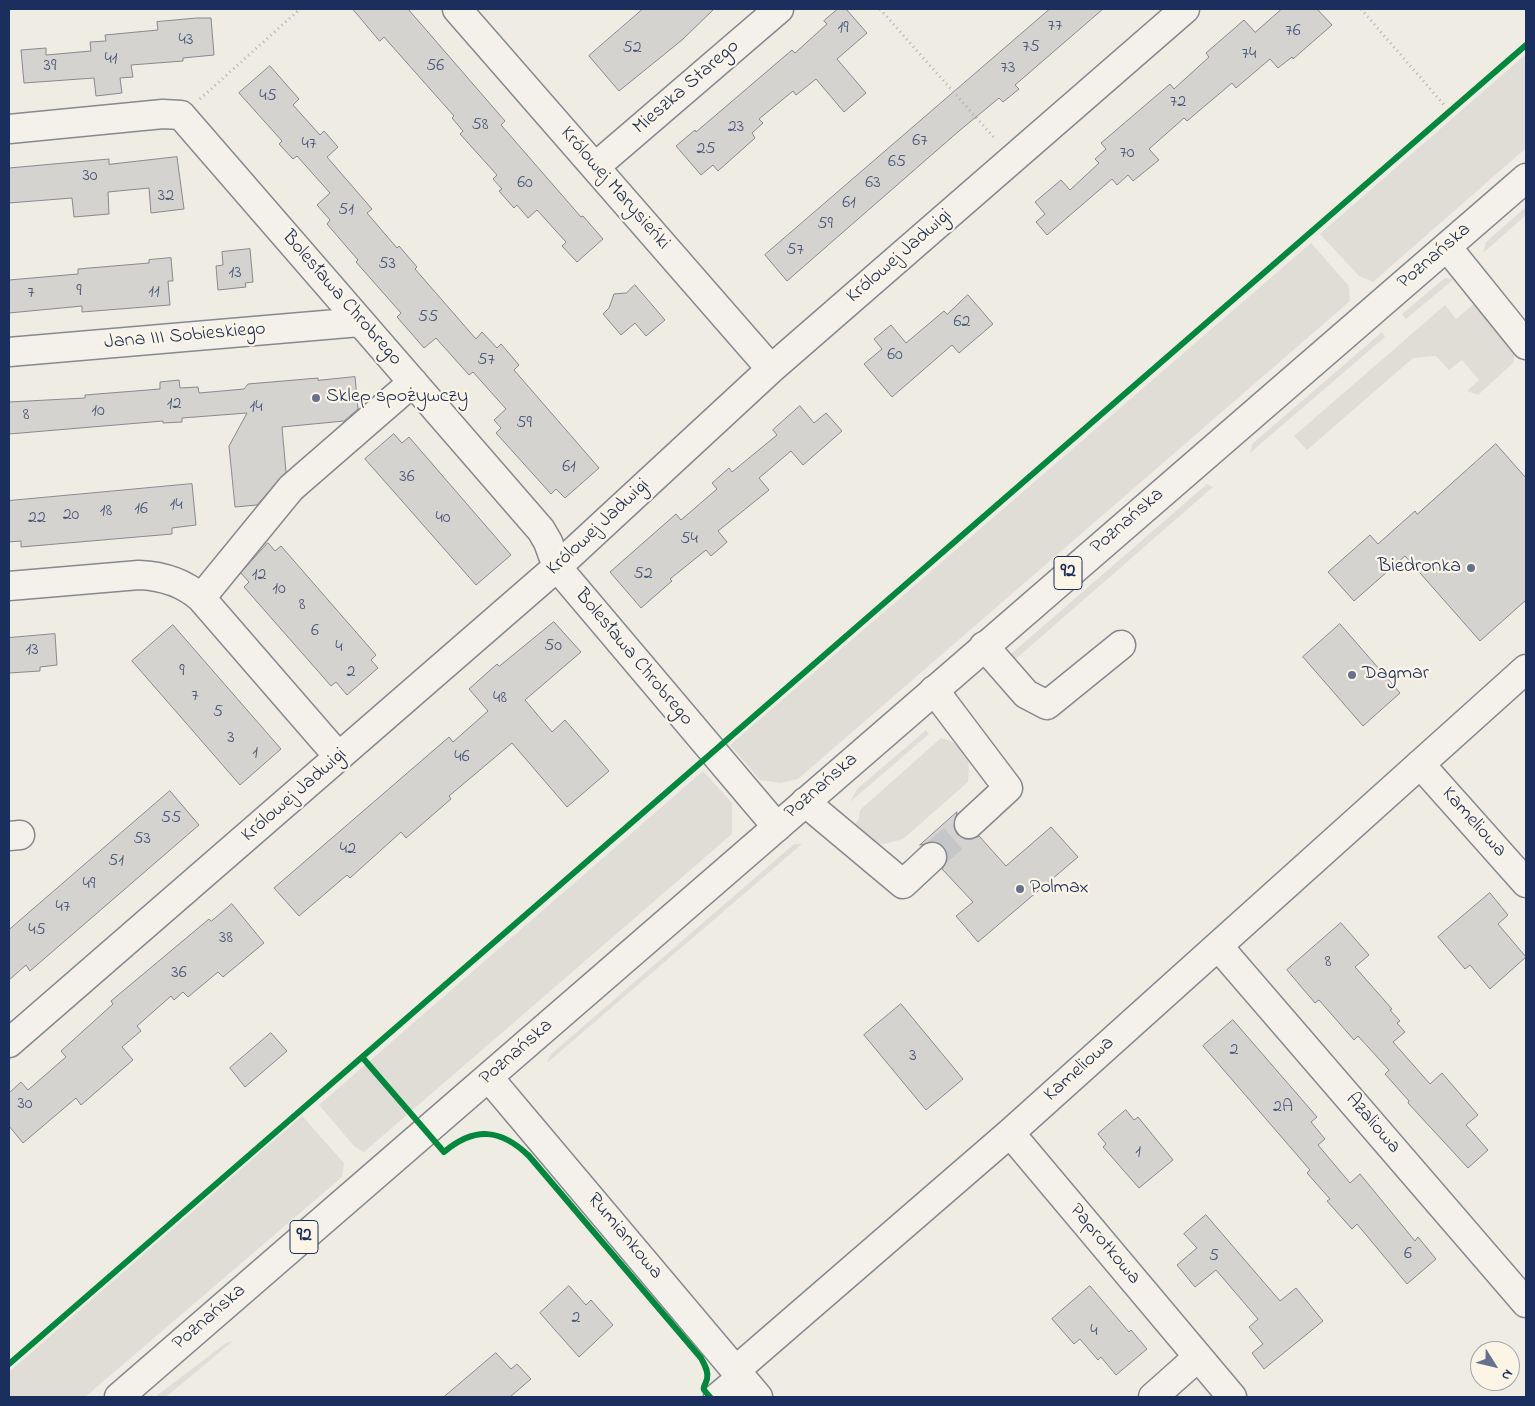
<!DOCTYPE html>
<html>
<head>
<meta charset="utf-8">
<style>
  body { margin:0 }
  #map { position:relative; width:1535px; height:1406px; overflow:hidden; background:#efece4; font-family:"Indie Flower",sans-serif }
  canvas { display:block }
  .frame { position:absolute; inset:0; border:10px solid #1b2f5e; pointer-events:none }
  .north { position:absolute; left:1470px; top:1341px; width:50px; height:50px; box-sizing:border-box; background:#fcf5e5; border:1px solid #a2a6af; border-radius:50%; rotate:126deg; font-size:14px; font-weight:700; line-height:20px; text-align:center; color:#1b2f5e }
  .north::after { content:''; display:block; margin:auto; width:18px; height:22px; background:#65718d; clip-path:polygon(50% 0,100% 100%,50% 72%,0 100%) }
</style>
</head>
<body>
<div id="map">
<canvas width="1535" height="1406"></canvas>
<div class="frame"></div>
<div class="north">N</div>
</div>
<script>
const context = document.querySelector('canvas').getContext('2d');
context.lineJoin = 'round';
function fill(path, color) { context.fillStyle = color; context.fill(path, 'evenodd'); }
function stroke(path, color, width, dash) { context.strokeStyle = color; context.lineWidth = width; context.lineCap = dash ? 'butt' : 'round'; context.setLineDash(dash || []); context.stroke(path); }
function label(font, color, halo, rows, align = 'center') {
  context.font = font + ' "Indie Flower",sans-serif'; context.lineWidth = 4.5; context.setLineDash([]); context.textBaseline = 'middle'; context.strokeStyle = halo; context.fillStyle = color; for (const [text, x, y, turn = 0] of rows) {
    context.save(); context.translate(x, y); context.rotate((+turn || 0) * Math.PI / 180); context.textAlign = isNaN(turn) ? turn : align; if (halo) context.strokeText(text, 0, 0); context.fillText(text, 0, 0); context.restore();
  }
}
fill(new Path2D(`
  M1526 54V148L1373 282 1359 276 1320 234Z
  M1526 207V215L1483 253 1486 242Z
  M1311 243 1349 286 1350 301 798 779 781 783 760 780 730 745Z
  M1445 278 1454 279 1406 319 1402 314Z
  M1476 302 1515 353 1513 363 1478 395 1467 391 1479 380 1462 360 1449 370 1436 356 1413 358 1307 450 1294 436 1445 305 1456 319Z
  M1382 332 1385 337 1250 453 1252 444Z
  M1207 484 1213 487 1010 664 1011 654Z
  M926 730 929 734 850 802 857 789Z
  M941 738C968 746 971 756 968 782L903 839 884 844 875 843 852 827 859 819 860 810Z
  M703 771 732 803V834L364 1152 354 1146 319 1105Z
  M794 844H802L547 1063 550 1055Z
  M302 1116 344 1163 342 1177 85 1397H9V1372Z
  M233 1341 166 1397H155L226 1343Z`), '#e0ddd7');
const building = new Path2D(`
  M353 9H408L505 121 501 125 581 217 583 216 603 239 577 262 562 246 566 242 537 210 528 218 517 205 514 208 499 191 502 189 493 179 497 175 460 134 463 131 452 118 454 116 384 37 380 41Z
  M643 9H714L682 40 619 91 589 56Z
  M838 9H846L867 33 837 59 866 93 844 112 816 79 796 95 793 91 759 119 763 123 752 133 755 138 718 171 713 165 701 175 676 146 695 130 696 132 792 50 795 53 827 24 824 21Z
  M1050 9H1103L1015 85 1019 89 1003 102 999 98 959 131 787 281 765 255Z
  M1282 9H1317L1332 25 1293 59 1292 57 1278 68 1270 59 1236 88 1232 83 1187 121 1184 118 1149 149 1159 160 1133 181 1128 175 1117 185 1112 179 1047 235 1036 222 1045 214 1035 202 1061 180 1070 190 1099 163 1095 159 1106 149 1101 143 1170 84 1174 89 1209 57 1206 53 1244 20 1255 32Z
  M197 18H211L214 55 183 58V61L131 65 133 77 120 78 122 93 96 96 94 78 24 83 21 50 46 48V55L91 51 90 42 106 41 105 35 158 30 157 22Z
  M270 66 299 99 293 105 320 135 324 131 338 147 327 157 372 209 367 213 397 248 399 246 417 267 415 269 476 339 482 332 497 348 501 344 519 365 514 370 599 468 565 498 556 489 551 494 496 433 501 428 494 420 506 409 473 372 469 375 436 338 424 348 397 317 401 313 356 262 358 260 327 224 330 220 317 205 330 193 297 156 293 159 279 144 282 141 239 93Z
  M177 157 184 209 151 213 149 188 108 192 109 214 74 217 72 198 9 203V168L109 159V164Z
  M250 249 253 282 245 283 246 287 218 290 216 266 223 265 222 252Z
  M171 258 173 281H168L170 305 82 312V306L9 313V280L78 274V269L149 263V260Z
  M635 285 665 320 646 336 635 323 621 335 603 314 609 308 614 294 626 293Z
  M968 295 993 324 959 353 952 345 892 397 864 364 882 349 874 339 891 325 906 343 944 311 947 314Z
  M355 377 358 409 344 421 282 427 286 472 257 505 235 507 229 446 247 413 182 418V422L163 423V421L9 434V402L85 398V395L160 389V382L179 380 180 388 198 387 199 393 244 389 248 384 318 378V380Z
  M800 406 814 423 826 413 842 431 803 465 791 451 759 478 769 490 718 531 727 542 711 556 706 550 670 579 672 581 641 608 610 572 676 514 681 520 717 489 712 483 729 468 732 472 777 435 773 430Z
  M394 434 402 443 409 437 511 555 476 585 365 459Z
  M1496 444 1526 478V600L1480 641 1405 556 1354 601 1328 572 1370 535 1378 544 1415 511 1417 514Z
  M192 484 196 525 172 528V534L21 547V541L9 542V501Z
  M268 543 275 551 281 546 376 655 371 660 378 668 347 695 336 682 331 686 244 587 249 582 241 573Z
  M554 622 581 652 525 700 552 732 565 720 609 771 567 807 512 743 449 796 451 799 406 838 401 832 350 878 347 875 299 916 274 888 449 737 453 742 488 711 469 689 497 664 499 666Z
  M1340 624 1400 693 1363 726 1303 657Z
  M173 625 281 749 240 785 132 661Z
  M55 634 57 665 40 667V671L9 673V638Z
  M170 791 199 825 30 971 26 965 9 980V930Z
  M957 812 954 827 957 834 965 839H972L979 836 1006 866 1051 827 1078 857 978 942 956 916 973 902 942 869 947 861V853L944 847 936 842 920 845Z
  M1490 893 1508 915 1498 924 1526 957 1490 989 1470 965 1465 969 1438 937Z
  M232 904 264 943 223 977 218 972 188 997 183 992 174 1000 171 996 137 1026 141 1031 122 1047 133 1060 81 1105 76 1098 23 1143 9 1126V1093L21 1082 28 1090 66 1057 61 1051 113 1004 111 1001 209 919 211 921Z
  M1341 923 1369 955 1355 967 1392 1009 1390 1010 1400 1021 1397 1023 1405 1032 1393 1042 1430 1084 1442 1073 1478 1115 1466 1125 1488 1150 1468 1168 1408 1103 1409 1101 1385 1074 1389 1070 1358 1036 1354 1040 1319 1000 1315 1003 1287 970Z
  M901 1004 963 1079 926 1110 864 1035Z
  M1233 1020 1317 1117 1311 1122 1325 1139 1318 1145 1350 1183 1360 1174 1415 1241 1418 1237 1436 1259 1407 1284 1357 1224 1352 1229 1327 1201 1330 1199 1307 1173 1310 1170 1203 1046Z
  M271 1033 287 1051 245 1087 230 1068Z
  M1126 1110 1134 1120 1138 1117 1173 1160 1139 1188 1103 1147 1106 1144 1098 1134Z
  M1206 1215 1280 1301 1296 1288 1323 1321 1264 1369 1252 1353 1263 1344 1249 1327 1258 1319 1216 1270 1195 1287 1177 1265 1197 1248 1184 1234Z
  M569 1286 586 1305 591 1300 613 1325 579 1357 540 1313Z
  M1090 1286 1129 1332 1131 1330 1147 1349 1116 1375 1101 1357 1098 1360 1080 1339 1074 1344 1052 1319Z
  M496 1353 511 1369 517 1364 531 1379 510 1397H444Z`);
fill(building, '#d5d3d0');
stroke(building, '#86898e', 1);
stroke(new Path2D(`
  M932 857 969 824`), '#c5c6c9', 28, [28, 14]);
const minor = new Path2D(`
  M457 9 771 369
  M9 129 163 114 181 115 541 530 548 542 557 567 777 827
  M595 167 779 9
  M1447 247 1526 345
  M9 352 360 322
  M9 586 139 575C163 576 183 582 201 598L339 757
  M201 598 291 488 413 382
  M984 646 1026 694 1047 705 1121 645
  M934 690 1008 788 969 824
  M1420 764 1526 883
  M805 802 903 884 932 857
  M9 836 20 835
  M1218 946 1526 1303
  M9 1043 557 567 771 369 1185 9
  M489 1078 758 1397
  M1010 1133 1232 1397
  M736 1370 1010 1133 1526 669
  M718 1397 742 1377
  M1153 1397 1198 1357`);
const major = new Path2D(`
  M119 1397 1526 178`);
stroke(minor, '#86898e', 31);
stroke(major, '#86898e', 31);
stroke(new Path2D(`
  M880 9 996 140
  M1361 9 1445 106
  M200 99 300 9`), '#b1b2b4', 3, [1, 4]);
stroke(minor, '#f4f1eb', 28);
stroke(major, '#f4f1eb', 28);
stroke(new Path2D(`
  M362 1057 444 1152C475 1126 501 1129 529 1156L701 1358C704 1364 709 1371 707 1379 704 1390 700 1386 710 1397
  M9 1364 1526 45`), '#00873e', 6);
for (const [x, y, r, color] of [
  [316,398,5,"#65718d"],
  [1471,568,5,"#65718d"],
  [1352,675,5,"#65718d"],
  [1020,889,5,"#65718d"]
]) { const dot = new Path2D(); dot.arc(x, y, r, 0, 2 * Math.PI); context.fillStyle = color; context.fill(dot); stroke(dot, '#fcf5e5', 2); }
label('18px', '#4a587a', null, [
  ["77",1055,27],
  ["19",843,29],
  ["76",1293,32],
  ["43",186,41],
  ["75",1031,48],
  ["52",632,49],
  ["74",1249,55],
  ["41",111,60],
  ["39",50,67],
  ["56",435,67],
  ["73",1008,69],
  ["45",268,97],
  ["72",1178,103],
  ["58",480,126],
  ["23",736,128],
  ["67",920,142],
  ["47",309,145],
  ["25",706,150],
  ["70",1127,154],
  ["65",897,163],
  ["30",90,177],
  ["60",525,184],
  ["63",873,184],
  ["32",166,197],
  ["61",849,204],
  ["51",346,211],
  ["59",825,225],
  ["57",795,251],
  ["53",387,265],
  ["13",235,274],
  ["9",79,292],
  ["11",154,293],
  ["7",31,294],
  ["55",428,318],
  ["62",962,323],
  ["60",895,356],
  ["57",486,361],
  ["12",174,405],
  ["14",256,408],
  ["10",98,412],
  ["8",26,416],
  ["59",524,424],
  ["61",569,468],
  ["36",407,478],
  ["14",176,506],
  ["16",141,510],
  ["18",106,512],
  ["20",71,516],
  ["22",37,519],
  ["40",443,519],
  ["54",689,540],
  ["52",643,575],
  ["12",259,576],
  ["10",279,590],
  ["8",302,606],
  ["6",315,632],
  ["50",553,647],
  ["4",339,648],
  ["13",32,651],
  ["9",182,672],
  ["2",351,673],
  ["7",195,697],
  ["48",500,699],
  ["5",218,713],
  ["3",231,739],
  ["1",255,754],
  ["46",462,758],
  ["55",171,819],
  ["53",142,840],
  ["42",348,850],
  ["51",116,862],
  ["49",89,885],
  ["47",63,908],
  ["45",37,931],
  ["38",226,939],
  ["8",1328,963],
  ["36",179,974],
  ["2",1234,1051],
  ["3",913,1057],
  ["30",25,1105],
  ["2A",1283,1108],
  ["1",1138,1153],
  ["6",1408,1255],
  ["5",1214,1257],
  ["2",576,1319],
  ["4",1094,1332]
]);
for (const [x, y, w] of [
  [1068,573,28],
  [304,1237,28]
]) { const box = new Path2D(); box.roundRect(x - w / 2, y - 16.5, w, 33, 4); context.fillStyle = '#fcf5e5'; context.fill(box); stroke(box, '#1b2f5e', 1); }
label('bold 19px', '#1b2f5e', null, [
  ["92",1068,573],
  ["92",304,1237]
]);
label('20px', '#1b2f5e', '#fcf5e5', [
  ["Mieszka Starego",687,88,-41],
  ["Królowej Marysieńki",614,189,49],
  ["Królowej Jadwigi",900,257,-41],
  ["Poznańska",1435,257,-41],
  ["Bolesława Chrobrego",341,299,49],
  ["Jana III Sobieskiego",185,337,-5],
  ["Poznańska",1128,522,-41],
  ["Królowej Jadwigi",599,528,-43],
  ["Bolesława Chrobrego",633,658,50],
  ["Poznańska",822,787,-41],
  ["Królowej Jadwigi",295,796,-41],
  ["Kameliowa",1473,823,48],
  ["Poznańska",517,1053,-41],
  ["Kameliowa",1080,1070,-42],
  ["Azaliowa",1372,1124,49],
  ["Rumiankowa",624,1237,50],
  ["Paprotkowa",1104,1245,50],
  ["Poznańska",210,1318,-41]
]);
label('20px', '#1b2f5e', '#fcf5e5', [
  ["Sklep spożywczy",326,398],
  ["Biedronka",1461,568,"right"],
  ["Dagmar",1362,675],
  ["Polmax",1030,889]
], 'left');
</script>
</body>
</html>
